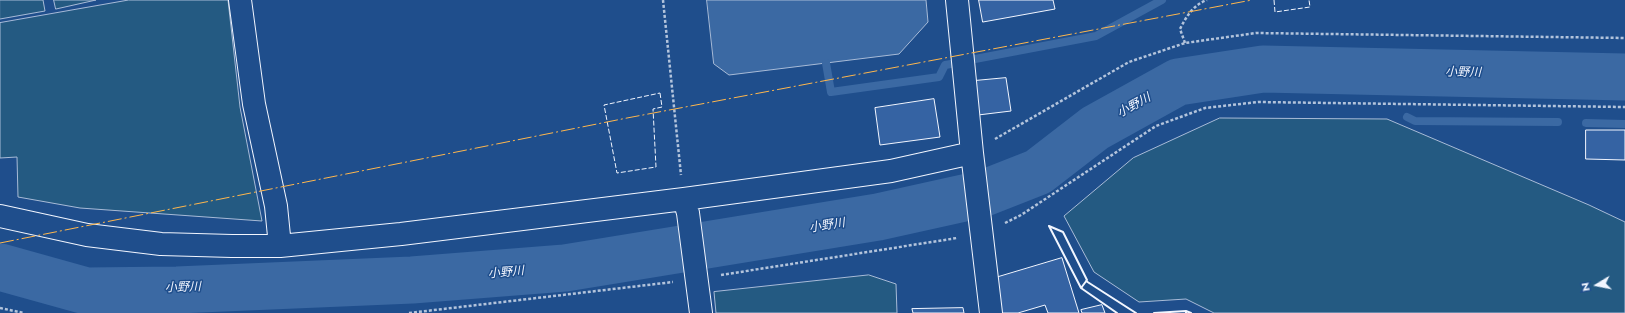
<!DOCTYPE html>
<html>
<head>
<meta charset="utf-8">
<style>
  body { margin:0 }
  #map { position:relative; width:1625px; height:313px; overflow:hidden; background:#1f4e8c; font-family:Jost,sans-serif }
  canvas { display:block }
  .north { position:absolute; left:1577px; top:265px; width:40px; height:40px; -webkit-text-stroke:3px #1f4e8c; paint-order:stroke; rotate:260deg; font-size:11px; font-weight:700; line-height:16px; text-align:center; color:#f2f6ff }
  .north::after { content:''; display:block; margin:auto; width:14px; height:18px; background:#f2f6ff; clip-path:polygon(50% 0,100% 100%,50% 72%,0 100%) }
</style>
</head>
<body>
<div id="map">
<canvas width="1625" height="313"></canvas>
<div class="north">N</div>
</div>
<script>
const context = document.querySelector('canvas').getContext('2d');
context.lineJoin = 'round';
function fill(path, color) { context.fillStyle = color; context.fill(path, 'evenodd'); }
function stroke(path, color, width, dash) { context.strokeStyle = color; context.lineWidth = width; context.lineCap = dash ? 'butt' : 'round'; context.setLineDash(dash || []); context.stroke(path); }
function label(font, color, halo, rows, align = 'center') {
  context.font = font + ' Jost,"Noto Sans JP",sans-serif'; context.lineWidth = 3; context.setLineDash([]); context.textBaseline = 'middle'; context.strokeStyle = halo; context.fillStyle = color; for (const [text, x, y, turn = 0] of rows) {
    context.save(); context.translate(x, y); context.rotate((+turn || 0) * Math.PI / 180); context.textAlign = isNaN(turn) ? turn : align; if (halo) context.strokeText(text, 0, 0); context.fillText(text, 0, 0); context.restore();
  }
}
const green = new Path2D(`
  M0 0H43L45 11 0 19Z
  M54 0H96L56 9Z
  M129 0H228L240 107 262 221 80 208 18 197 17 157 0 158V23Z
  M1220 118 1387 119 1589 205 1625 222V313H1214L1186 299 1139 302 1094 272 1064 216 1133 158Z
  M869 275 896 284 897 313H716L714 292Z`);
fill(green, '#245a82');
stroke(green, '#a8bbd7', 1);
const water = new Path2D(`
  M707 0H926L928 22 899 54 729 75 714 64Z`);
fill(water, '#3b69a3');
stroke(water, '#a8bbd7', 1);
stroke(new Path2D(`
  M975 59 1096 36 1162 0
  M826 63 831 92 939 77 945 65 951 64
  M1397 72 1402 75
  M1407 117 1415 121 1558 122
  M1586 123 1625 124`), '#3b69a3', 8);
stroke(new Path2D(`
  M0 267 86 291 177 290 412 280 565 268 878 217 982 194 1038 172 1095 128 1178 82 1263 69 1625 77`), '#3b69a3', 47);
const building = new Path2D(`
  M979 0H1053L1055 9 983 22Z
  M1006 78 1011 111 978 115 974 81Z
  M934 99 940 137 880 145 875 108Z
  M1586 130H1625V160L1586 159Z
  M1062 258 1079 313H1048L1045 305 1018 313H1000L995 278Z
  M1102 305 1105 313H1082L1081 310Z
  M963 308 964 313H913L912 309Z`);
fill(building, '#3563a3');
stroke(building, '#f2f6ff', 1);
const minor = new Path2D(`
  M240 0 254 104 276 206 280 246
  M957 0 972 153 991 313
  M684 199 688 213 701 313
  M0 216 87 235 161 244 232 246H280L401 234 684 199 891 171 972 153`);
stroke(minor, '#f2f6ff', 24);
stroke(new Path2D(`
  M663 0 681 175
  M1185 43 1180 29C1186 17 1193 5 1207 0
  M995 139 1129 62 1185 43 1256 33 1625 38
  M1005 223 1021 215 1156 126 1205 108 1258 102 1625 107
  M721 275 957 238
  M0 308 24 313
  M409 313 673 282`), '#b3c4dc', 2.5, [3, 2]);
stroke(minor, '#1f4e8c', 22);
stroke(new Path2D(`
  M1274 0 1275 12 1310 7 1309 0
  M660 93 662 107 653 109 656 167 617 173 604 105Z`), '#f2f6ff', 1, [5, 2]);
stroke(new Path2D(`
  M1049 226 1063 232 1087 280 1081 288Z
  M1086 281 1136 313
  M1082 287 1081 288 1117 313
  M1154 313 1186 311V313V311L1191 313`), '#f2f6ff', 2);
stroke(new Path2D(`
  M0 243 627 118 1252 0`), '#ffb74d', 1, [14, 3, 2, 3]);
label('italic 12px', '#f2f6ff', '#1f4e8c', [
  ["小野川",1463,73,1],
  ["小野川",1134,106,-29],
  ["小野川",827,226,-9],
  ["小野川",506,273,-5],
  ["小野川",183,288,-2]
]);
</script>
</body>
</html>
